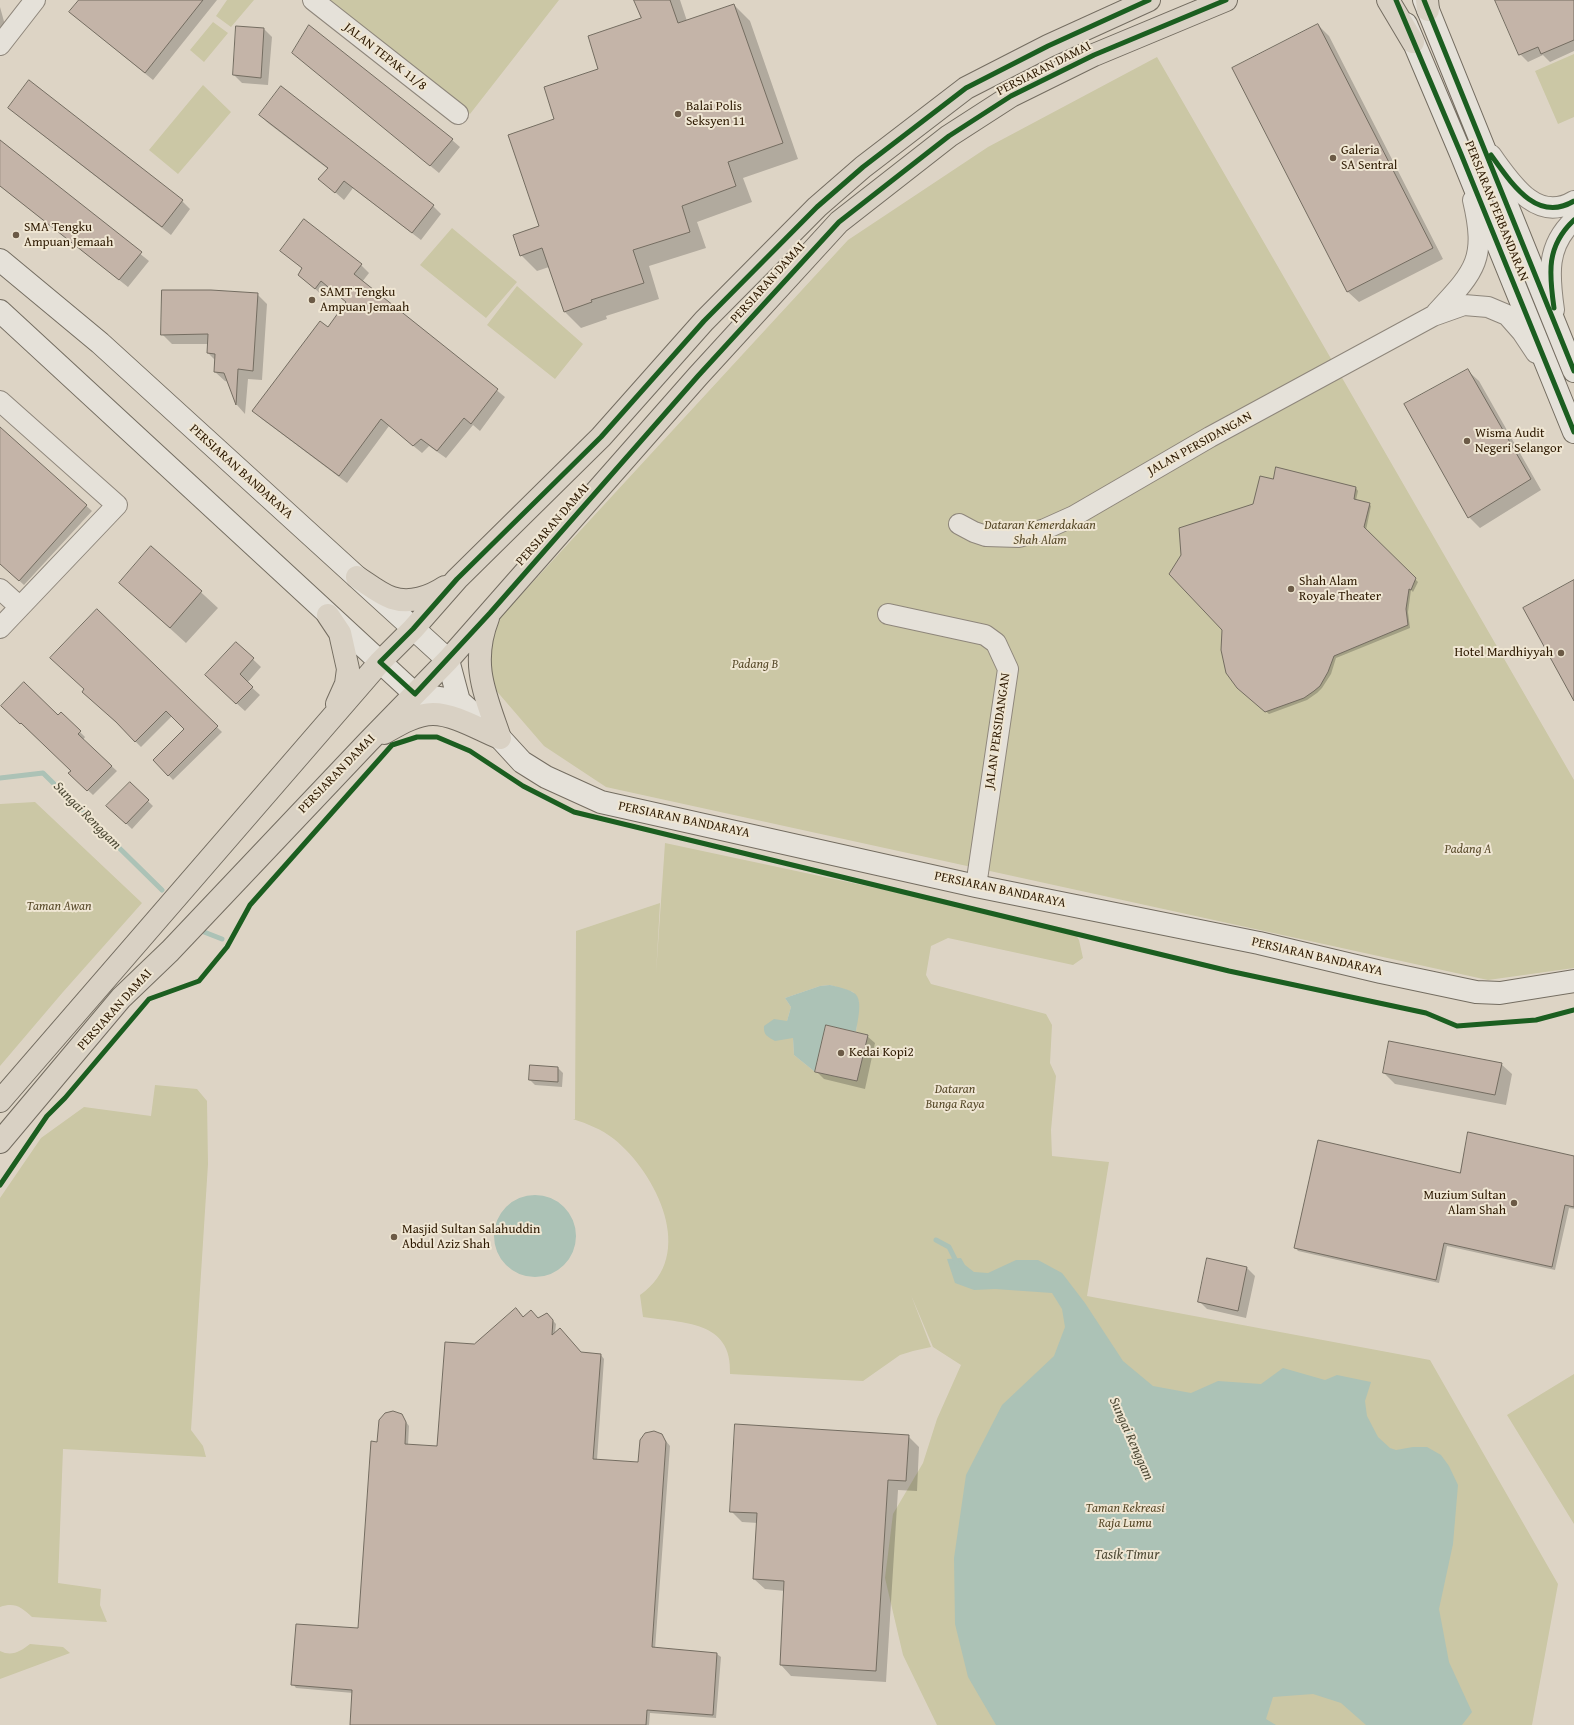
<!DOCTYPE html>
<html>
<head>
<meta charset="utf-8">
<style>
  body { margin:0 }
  canvas { display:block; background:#ddd4c5 }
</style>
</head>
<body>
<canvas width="1574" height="1725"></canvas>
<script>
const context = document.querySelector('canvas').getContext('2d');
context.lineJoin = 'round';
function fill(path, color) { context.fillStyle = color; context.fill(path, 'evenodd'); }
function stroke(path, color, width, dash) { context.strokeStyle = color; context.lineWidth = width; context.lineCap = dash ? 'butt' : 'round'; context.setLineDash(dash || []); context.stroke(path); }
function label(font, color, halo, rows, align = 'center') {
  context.font = font + ' "Gentium Book Plus",serif'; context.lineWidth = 4; context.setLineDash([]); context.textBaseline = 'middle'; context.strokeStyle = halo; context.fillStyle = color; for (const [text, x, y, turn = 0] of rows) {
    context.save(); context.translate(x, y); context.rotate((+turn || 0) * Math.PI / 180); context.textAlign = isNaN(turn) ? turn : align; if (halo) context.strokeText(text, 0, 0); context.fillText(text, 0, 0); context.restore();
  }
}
fill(new Path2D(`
  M227 0H254L231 27 216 16Z
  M329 0H559L470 114 328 1Z
  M213 22 228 33 204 62 190 50Z
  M1574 54V117L1558 124 1535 71Z
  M1157 57 1574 780V968L1488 980 606 787 544 746 494 688 485 634 848 240 988 147Z
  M203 85 231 112 178 174 149 150Z
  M452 228 517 282 486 318 420 265Z
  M517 286 583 344 555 379 487 325Z
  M35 802 142 903 63 992 0 1066V804Z
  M665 843 1073 930 1079 940 1083 958 1073 965 948 938 931 946 926 975 931 984 1046 1014 1052 1025 1050 1063 1056 1076 1051 1130 1052 1156 1109 1162 1087 1296 1430 1360 1558 1584 1532 1725H937L903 1655 885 1578 893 1514 923 1463 937 1419 961 1365 933 1347 911 1295 931 1347 913 1351 900 1355 863 1381 730 1374C733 1320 682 1323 643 1317L640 1295C698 1255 656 1173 614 1139 601 1129 588 1124 573 1119H575L576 931 660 903 656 974ZM830 985 853 992 859 1002 856 1032 868 1035 857 1081 815 1072 794 1055 793 1038 787 1021 791 1007 785 998 820 986Z
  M155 1085 197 1089 207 1101 208 1164 191 1430 203 1446 206 1457 63 1449 58 1583 101 1589 100 1605 107 1622 32 1617C21 1607 15 1602 0 1607V1198L41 1138 84 1107 151 1116Z
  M1574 1374V1524L1507 1415Z
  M30 1644 63 1647 70 1653 0 1679V1651C12 1657 21 1651 30 1644Z`), '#cbc7a5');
fill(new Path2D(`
  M830 985C838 987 848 989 854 993 864 999 857 1022 856 1032L826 1025 815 1072 794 1055 793 1038 775 1041C768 1037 763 1035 764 1026L774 1019 787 1021 791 1007 785 998 820 986Z
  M494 1236a41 41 0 1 1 82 0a41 41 0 1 1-82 0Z
  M961 1258 965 1265 974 1272 988 1273 1016 1260H1038L1062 1273 1085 1303 1123 1361 1153 1386 1191 1393 1218 1381 1261 1384 1283 1368 1325 1380 1337 1375 1371 1382 1365 1401 1367 1416 1378 1437 1390 1448 1396 1450 1413 1447H1427L1441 1455 1449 1466 1458 1485 1453 1544 1439 1609 1449 1662 1472 1712 1462 1725H1366L1341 1703 1313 1694 1273 1697 1266 1719 1276 1725H996L968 1677 955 1624 954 1558 966 1475 1002 1405 1054 1356 1065 1327 1062 1309 1052 1293 995 1289 974 1290 955 1283 947 1259Z`), '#acc2b6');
fill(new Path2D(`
  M80 0H217L153 80 70 12Z
  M636 0H680L687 21 734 5 750 21 798 159 743 178 752 202 697 222 706 248 649 266 659 299 606 316 607 319 581 328 565 312 549 267 537 271 521 255 540 227 555 119 642 19Z
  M1496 0H1574V51L1550 62 1543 55 1528 62 1520 54Z
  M0 7 5 25 0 30Z
  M1318 25 1329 36 1443 259 1359 302 1348 292 1233 68Z
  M264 29 272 37 268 85 242 83 234 75Z
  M300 58 452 140 460 147 439 173Z
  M29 82 182 201 190 209 171 235 17 115 9 107Z
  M260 115 433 206 441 214 421 240 353 188 344 200 320 179 328 169 268 123Z
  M0 141 149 261 128 287 0 186Z
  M282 251 361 265 369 273 362 282 505 397 480 431 473 425 446 458 429 446 422 453 389 426 347 483 262 419 254 411 328 328 347 303 329 288 324 297 300 275 303 269Z
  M257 294 267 304 262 380 248 379 245 414 237 405 229 382 225 381 215 372 216 361 208 353V344H172L162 334Z
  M1468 371 1479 381 1541 490 1480 528 1469 517 1405 405Z
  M0 428 92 511 24 585 0 563Z
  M1274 480 1356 488 1358 491 1356 500 1369 504 1371 506 1366 530 1418 582 1413 592 1411 590 1408 612 1410 628 1336 658 1331 674 1322 688 1317 693 1307 700 1269 714 1237 686 1253 505Z
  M152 547 218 608 186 643 120 583Z
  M97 610 222 732 173 780 154 760 186 729 172 716 141 747 84 691 85 690Z
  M236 643 261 667 247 683 260 695 245 711 214 683Z
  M2 706 58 716 61 713 85 737 83 740 117 771 93 795 75 778 72 771Z
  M130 784 153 806 132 829 108 806Z
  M867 1036 875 1043 865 1089 824 1079 816 1071Z
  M1501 1064 1512 1074 1506 1105 1395 1084 1384 1073Z
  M531 1066 558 1068 563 1073 562 1087 535 1085 530 1080Z
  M1574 1157V1209L1569 1208 1555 1270 1447 1246 1439 1283 1298 1251 1295 1247 1460 1174Z
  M1208 1260 1247 1268 1255 1276 1246 1318 1207 1309 1199 1301Z
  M546 1313 556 1324 555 1333 581 1353 601 1355 604 1359 597 1460 639 1463 661 1435 670 1446 655 1649 717 1654 721 1657 716 1718 650 1713 649 1725H351L353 1693 296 1688 293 1684 359 1629 378 1443 401 1415 409 1426 408 1445 438 1447 475 1345 523 1318 538 1319Z
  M908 1436 919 1447 917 1491 898 1490 886 1682 791 1676 781 1665 785 1591 765 1589 754 1579 758 1523 742 1522 731 1511Z`), '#0003');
stroke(new Path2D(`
  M0 778 43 773 162 890
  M204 932 222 939
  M936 1240 949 1247 957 1263`), '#acc2b6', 5);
const building = new Path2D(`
  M79 0H203L145 73 69 12Z
  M634 0H670L678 23 734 4 783 143 728 162 736 186 682 206 690 232 633 250 644 283 591 300 592 302 564 312 542 248 520 256 513 235 539 226 508 135 554 119 544 87 598 69 588 36 641 18Z
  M1495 0H1574V40L1541 54 1538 47 1519 55Z
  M1318 24 1433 248 1347 292 1232 68Z
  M309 25 453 139 430 166 292 53Z
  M236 26 264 28 261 78 233 75Z
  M29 80 183 200 162 227 8 108Z
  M281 86 434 205 412 233 344 181 335 193 318 179 328 168 259 115Z
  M0 140 142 252 119 280 0 186Z
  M304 219 362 264 354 274 498 389 471 424 464 418 437 451 421 439 413 446 381 419 339 476 252 411 320 321 328 327 346 302 321 281 315 289 298 275 302 268 280 251Z
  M162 290H211L258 293 253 371 238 369 236 405 224 373 214 372 215 354 207 353 208 334 161 335Z
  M1468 369 1531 479 1468 518 1404 404Z
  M0 427 87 505 19 581 0 564Z
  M1276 467 1356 487 1354 499 1370 503 1364 527 1416 578 1411 590 1409 589 1406 609 1408 625 1334 656 1328 672 1320 686 1314 691 1304 698 1265 712 1237 688 1226 673 1221 650 1222 630 1169 574 1181 555 1179 528 1253 504 1260 476 1273 479Z
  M151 546 202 591 170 628 119 583Z
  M1574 580V701L1523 608Z
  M97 609 218 726 168 776 153 760 184 729 166 711 135 742 116 722 82 692 84 689 50 658Z
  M236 642 254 658 240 674 253 687 236 704 205 675Z
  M24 682 58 715 61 712 81 731 78 734 112 766 87 791 68 773 71 771 21 723 20 724 1 706Z
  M130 782 149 800 126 824 106 806Z
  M826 1025 868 1035 857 1081 815 1072Z
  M1389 1041 1502 1063 1495 1095 1383 1073Z
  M530 1065 558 1067V1082L529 1080Z
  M1468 1132 1574 1156V1207L1565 1205 1552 1267 1444 1243 1436 1280 1294 1248 1318 1140 1460 1173Z
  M1207 1258 1247 1267 1238 1311 1198 1302Z
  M516 1308 523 1317 531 1310 538 1318 547 1313 553 1320 552 1335 560 1328 581 1352 601 1354 593 1459 638 1462 640 1440 645 1433 654 1431 662 1434 666 1442 652 1647 717 1653 713 1715 647 1710 646 1725H350L352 1690 291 1685 296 1624 358 1628 371 1441 377 1442 379 1420 385 1413 393 1411 402 1414 406 1422 405 1444 437 1446 445 1342 474 1344Z
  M735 1424 909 1435 906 1481 888 1480 876 1671 780 1665 784 1581 753 1579 757 1513 730 1512Z`);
fill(building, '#c4b4a8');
stroke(building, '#746d61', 1);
const minor = new Path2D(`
  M313 0 458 114
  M0 45 35 0
  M1491 155C1510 181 1536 224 1574 201
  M1554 310C1549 275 1546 246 1574 220
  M1436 313C1475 271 1487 260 1473 200
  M0 401 117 505 0 628
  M959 524 974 532 986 536 1019 537 1045 529 1074 516 1210 437 1433 316 1464 305 1488 307 1507 315 1522 332 1536 353
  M0 589 20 607
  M888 614 985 635 996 643 1008 669 976 886`);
const secondary = new Path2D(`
  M1424 0 1574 371
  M1406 24 1461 154 1574 432
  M0 260 100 343 448 660 459 701
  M0 311 415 694 459 701 500 738 522 762 546 777 601 802 976 886 1259 943 1381 972 1476 992 1500 993 1574 981`);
const primary = new Path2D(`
  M1388 0 1413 42
  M1427 0 1428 10
  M357 577C368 584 380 594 392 598 410 604 430 597 445 587
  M328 615 340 633 348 669 346 684 337 704
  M488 618C470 664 485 694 500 738
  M384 733C398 725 416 714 433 714 454 714 480 730 500 738
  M0 1101 380 662 413 629 457 579 601 437 704 321 817 207 863 167 966 88 1048 46 1149 0
  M0 1142 121 998 170 951 368 742 448 660 698 376 839 222 949 136 1011 96 1094 55 1226 0`);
stroke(minor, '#8e867b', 22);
stroke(secondary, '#746d61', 24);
stroke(primary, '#746d61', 24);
stroke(minor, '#e5e1d9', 20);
stroke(secondary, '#e5e1d9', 22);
stroke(primary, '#d9d1c4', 22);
stroke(new Path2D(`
  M1396 0 1461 154 1574 432
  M1424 0 1574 371
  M1491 155C1510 181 1536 224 1574 201
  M1554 308C1549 273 1546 246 1574 220
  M415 694 490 613 698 376 839 222 949 136 1011 96 1094 55 1226 0
  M415 694 380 662 413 629 457 579 601 437 704 321 817 207 863 167 966 88 1048 46 1149 0
  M0 1185 47 1116 65 1098 149 999 199 981 227 947 250 905 392 745 417 737H437L470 751 523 786 574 812 1229 971 1426 1013 1457 1026 1536 1020 1574 1010`), '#1b5e20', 5);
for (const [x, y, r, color] of [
  [678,114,4,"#6b5a46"],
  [1333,158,4,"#6b5a46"],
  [16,235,4,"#6b5a46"],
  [312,300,4,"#6b5a46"],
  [1467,441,4,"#6b5a46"],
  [1291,589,4,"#6b5a46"],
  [1561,653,4,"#6b5a46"],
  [841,1053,4,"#6b5a46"],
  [1514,1203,4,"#6b5a46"],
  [394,1237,4,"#6b5a46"]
]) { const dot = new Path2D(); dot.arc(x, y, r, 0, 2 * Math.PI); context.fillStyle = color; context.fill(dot); stroke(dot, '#efe6d3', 1.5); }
label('13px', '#2d1901', '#efe6d3', [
  ["JALAN TEPAK 11/8",385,57,38],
  ["PERSIARAN DAMAI",1044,69,-27],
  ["PERSIARAN PERBANDARAN",1496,211,68],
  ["PERSIARAN DAMAI",768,283,-48],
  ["JALAN PERSIDANGAN",1200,444,-29],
  ["PERSIARAN BANDARAYA",241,472,42],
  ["PERSIARAN DAMAI",553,525,-49],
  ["JALAN PERSIDANGAN",998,731,-82],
  ["PERSIARAN DAMAI",337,774,-46],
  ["PERSIARAN BANDARAYA",684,820,12],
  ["PERSIARAN BANDARAYA",1000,890,12],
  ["PERSIARAN BANDARAYA",1317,957,13],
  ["PERSIARAN DAMAI",115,1010,-48]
]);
label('13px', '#2d1901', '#efe6d3', [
  ["Balai Polis",686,107],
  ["Seksyen 11",686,122],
  ["Galeria",1341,151],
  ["SA Sentral",1341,166],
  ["SMA Tengku",24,228],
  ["Ampuan Jemaah",24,243],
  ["SAMT Tengku",320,293],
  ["Ampuan Jemaah",320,308],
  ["Wisma Audit",1475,434],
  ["Negeri Selangor",1475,449],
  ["Shah Alam",1299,582],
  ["Royale Theater",1299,597],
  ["Hotel Mardhiyyah",1553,653,"right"],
  ["Kedai Kopi2",849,1053],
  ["Muzium Sultan",1506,1196,"right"],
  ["Alam Shah",1506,1211,"right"],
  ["Masjid Sultan Salahuddin",402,1230],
  ["Abdul Aziz Shah",402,1245]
], 'left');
label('italic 13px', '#584a2a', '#efe6d3', [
  ["Dataran Kemerdakaan",1040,526],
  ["Shah Alam",1040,541],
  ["Padang B",755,665],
  ["Padang A",1468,850],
  ["Taman Awan",59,907],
  ["Dataran",955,1090],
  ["Bunga Raya",955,1105],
  ["Taman Rekreasi",1125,1509],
  ["Raja Lumu",1125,1524]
]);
label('italic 14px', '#4d4935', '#efe6d3', [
  ["Sungai Renggam",87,816,45],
  ["Sungai Renggam",1131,1439,66],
  ["Tasik Timur",1127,1555]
]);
</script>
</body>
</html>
